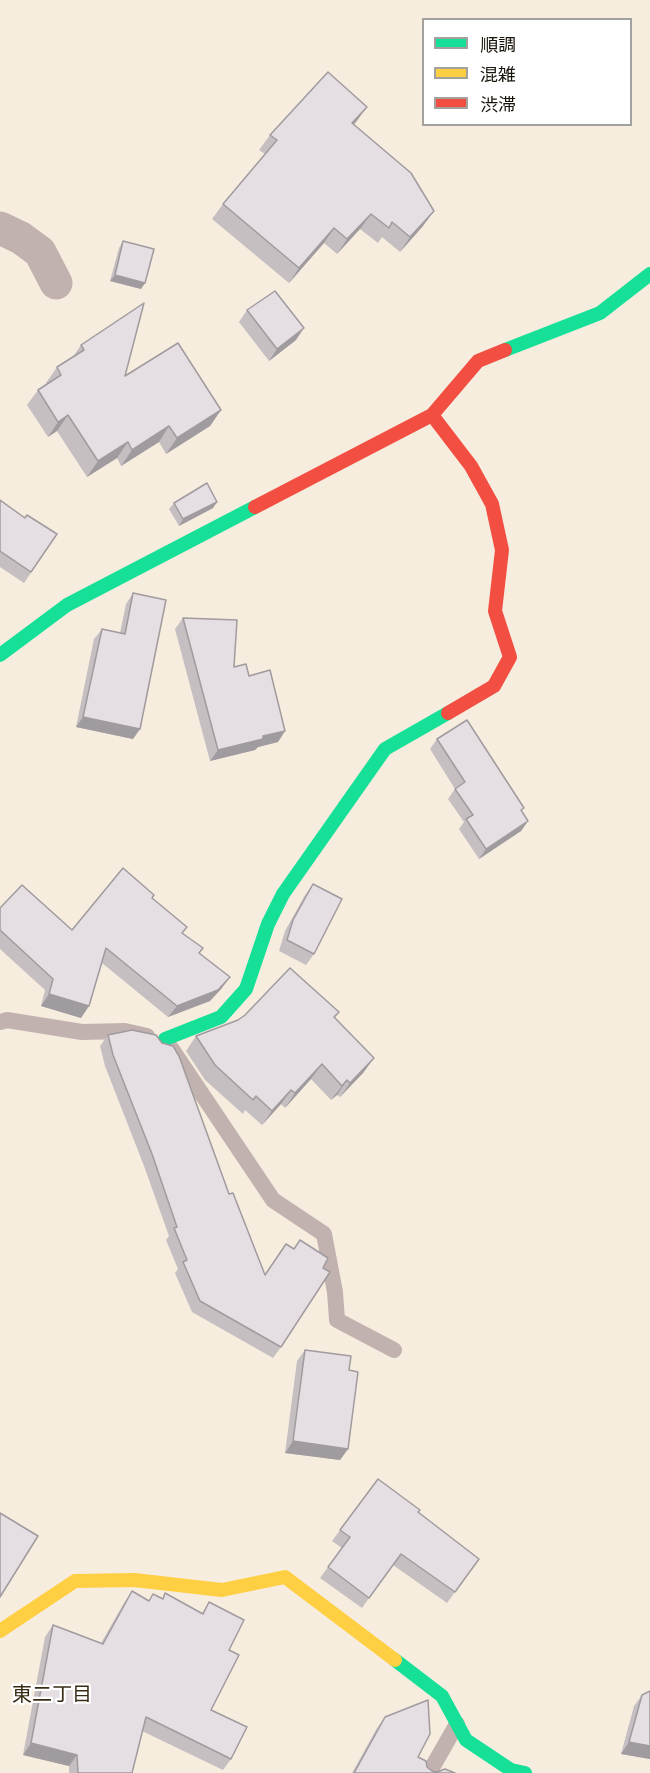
<!DOCTYPE html>
<html>
<head>
<meta charset="utf-8">
<style>
  body { margin:0 }
  #map { position:relative; width:650px; height:1773px; overflow:hidden; background:#f6eddf; font-family:"DejaVu Sans","Noto Sans JP",sans-serif }
  canvas { display:block }
  .legend { position:absolute; left:422px; top:18px; width:210px; height:108px; box-sizing:border-box; background:#fff; border:2px solid #a3a19e; margin:0; padding:8px 10px; list-style:none; font-size:18px; color:#1a150c }
  .legend li { display:flex; align-items:center; gap:12px; height:30px }
  .legend b { width:30px; border:2px solid #a3a19e }
</style>
</head>
<body>
<div id="map">
<canvas width="650" height="1773"></canvas>
<ul class="legend">
<li><b style="height:8px;background:#16e098"></b>順調</li>
<li><b style="height:8px;background:#ffcf43"></b>混雑</li>
<li><b style="height:8px;background:#f24e42"></b>渋滞</li>
</ul>
</div>
<script>
const context = document.querySelector('canvas').getContext('2d');
context.lineJoin = 'round';
function stroke(path, color, width, dash) { context.strokeStyle = color; context.lineWidth = width; context.lineCap = dash ? 'butt' : 'round'; context.setLineDash(dash || []); context.stroke(path); }
function fill(path, color) { context.fillStyle = color; context.fill(path, 'evenodd'); }
function label(font, color, halo, rows, align = 'center') {
  context.font = font + ' "DejaVu Sans","Noto Sans JP",sans-serif'; context.lineWidth = 4.5; context.setLineDash([]); context.textBaseline = 'middle'; context.strokeStyle = halo; context.fillStyle = color; for (const [text, x, y, turn = 0] of rows) {
    context.save(); context.translate(x, y); context.rotate((+turn || 0) * Math.PI / 180); context.textAlign = isNaN(turn) ? turn : align; if (halo) context.strokeText(text, 0, 0); context.fillText(text, 0, 0); context.restore();
  }
}
stroke(new Path2D(`
  M0 1022 7 1020 82 1032 125 1031 147 1036
  M171 1048 273 1200 324 1234 335 1292 337 1320 394 1350
  M429 1773 457 1724`), '#c2b2af', 16);
stroke(new Path2D(`
  M0 228 21 238 40 252 56 283`), '#c2b2af', 33);
stroke(new Path2D(`
  M505 350 600 313 650 274
  M0 655 67 605 255 507
  M165 1039 221 1017 246 989 268 924 283 894 385 749 448 713
  M395 1660 442 1696 466 1740 511 1770 525 1773`), '#16e098', 14);
stroke(new Path2D(`
  M0 1631 75 1581 134 1580 222 1590 285 1577 395 1660`), '#ffcf43', 14);
stroke(new Path2D(`
  M432 415 471 466 492 504 502 550 495 611 510 657 494 686 448 713
  M255 507 432 415 478 361 505 350`), '#f24e42', 14);
fill(new Path2D(`
  M367 107 353 125 423 226 400 252 382 237 378 243 360 229 337 254 324 243 289 283 212 219 223 204 265 154 259 150 270 135Z
  M123 241 141 289 110 281 119 248Z
  M247 310 296 340 269 361 239 322Z
  M81 345 125 376 221 410 210 426 166 454 159 442 121 466 117 458 87 477 57 431 48 437 27 405 38 390 46 384V383L57 367 72 358Z
  M0 500 25 518 57 534 24 583 0 567Z
  M217 502 213 508 179 526 169 509 174 503Z
  M133 593 140 729 133 739 76 727 94 639 102 629 120 633 126 604Z
  M183 618 234 667 249 676 285 731 278 742 258 747 255 750 210 761 175 629Z
  M437 739 522 811 528 821 521 831 479 859 459 829 464 822 448 799 455 789 430 749Z
  M313 884 314 954 306 965 279 951 285 931 305 895Z
  M152 898 183 933 199 953 222 988 210 1001 168 1017 102 963 89 1006 81 1018 41 1006 45 990 0 949V908L72 930Z
  M339 1012 335 1018 374 1058 363 1073 340 1097 337 1095 331 1100 311 1079 285 1108 281 1104 262 1125 245 1110 243 1114 205 1080 186 1051 196 1036Z
  M108 1035 281 1347 273 1358 192 1312 175 1273 178 1269 166 1240 169 1236 144 1166 105 1066 100 1046Z
  M305 1350 349 1370 348 1449 340 1460 285 1453 297 1361Z
  M378 1479 418 1512 479 1559 447 1603 393 1565 362 1608 320 1578 342 1548 332 1541Z
  M132 1591 149 1601 162 1599 165 1593 202 1613 209 1602 229 1650 211 1710 231 1759 223 1770 142 1731 132 1773H69V1766L23 1755 45 1637 53 1625 101 1643 124 1603Z
  M650 1691V1759L621 1754 634 1706 642 1695Z
  M385 1717 418 1757 432 1771 455 1773H352L377 1728Z`), '#c5bfc2');
fill(new Path2D(`
  M367 107 356 122 341 138 352 123Z
  M434 211 423 226 400 252 410 237Z
  M371 214 360 229 337 254 347 239Z
  M334 228 324 243 289 283 299 268Z
  M115 275 145 283 141 289 110 281Z
  M304 328 296 340 269 361 277 349Z
  M221 410 210 426 166 454 177 438Z
  M68 415 57 431 48 437 58 422Z
  M169 426 159 442 121 466 132 450Z
  M128 442 117 458 87 477 98 461Z
  M217 502 213 508 179 526 183 519Z
  M83 717 140 729 133 739 76 727Z
  M285 731 278 742 258 747 255 750 210 761 218 750 263 736Z
  M528 821 521 831 479 859 486 849Z
  M230 977 222 988 210 1001 168 1017 177 1006Z
  M49 994 89 1006 81 1018 41 1006Z
  M374 1058 363 1073 340 1097 350 1083Z
  M322 1064 311 1079 285 1108 295 1093Z
  M347 1080 337 1095 331 1100 342 1086Z
  M291 1090 281 1104 262 1125 272 1111Z
  M293 1441 348 1449 340 1460 285 1453Z
  M629 1742 650 1746V1759L621 1754Z
  M31 1743 77 1755 69 1766 23 1755Z`), '#a09b9e');
const building = new Path2D(`
  M328 72 367 107 352 123 411 173 434 211 410 237 392 222 389 228 371 214 347 239 334 228 299 268 223 204 277 140 270 135Z
  M123 241 154 249 145 283 115 275Z
  M275 291 304 328 277 349 247 310Z
  M144 303 125 376 178 343 221 410 177 438 169 426 132 450 128 442 98 461 68 415 58 422 38 390 61 375 57 367 84 350 81 345Z
  M207 483 217 502 183 519 174 503Z
  M0 500 25 518 27 515 57 534 31 572 0 551Z
  M133 593 166 600 140 729 83 717 102 629 125 634Z
  M183 618 237 620 234 667 246 664 249 676 270 670 285 731 263 736V739L218 750Z
  M467 720 524 808 521 810 528 821 486 849 466 819 473 815 455 789 465 782 437 739Z
  M123 868 154 895 152 898 187 927 182 933 203 948 199 953 230 977 218 990 177 1006 106 948 89 1006 49 994 53 979 0 930V908L22 885 72 930Z
  M313 884 342 899 314 954 287 940 293 920Z
  M290 968 339 1012 334 1017 374 1058 350 1083 347 1080 342 1086 322 1064 295 1093 291 1090 272 1111 256 1096 253 1100 215 1065 196 1036 238 1020 245 1015Z
  M132 1030 156 1035 162 1043 173 1046 179 1056 229 1194 233 1193 265 1275 286 1244 294 1249 300 1240 328 1258 323 1268 330 1272 281 1347 200 1301 183 1262 187 1260 174 1228 177 1227 152 1154 113 1055 108 1035Z
  M305 1350 351 1356 349 1370 358 1372 348 1449 293 1441Z
  M378 1479 420 1510 418 1512 479 1559 455 1592 401 1554 369 1598 328 1567 350 1537 340 1530Z
  M0 1513 38 1536 0 1597Z
  M132 1591 149 1601 153 1594 163 1599 165 1593 203 1614 209 1602 244 1620 229 1650 239 1655 211 1710 247 1727 231 1759 146 1717 132 1773H78L77 1755 31 1743 53 1625 103 1644Z
  M650 1691V1746L629 1742 642 1695Z
  M428 1700 430 1734 418 1757 426 1761 427 1767 432 1771 437 1772 445 1769 455 1773H354L385 1717Z`);
fill(building, '#e5dee2');
stroke(building, '#a09b9e', 1.5);
label('20px', '#382c17', '#fff', [
  ["東二丁目",52,1696]
]);
</script>
</body>
</html>
